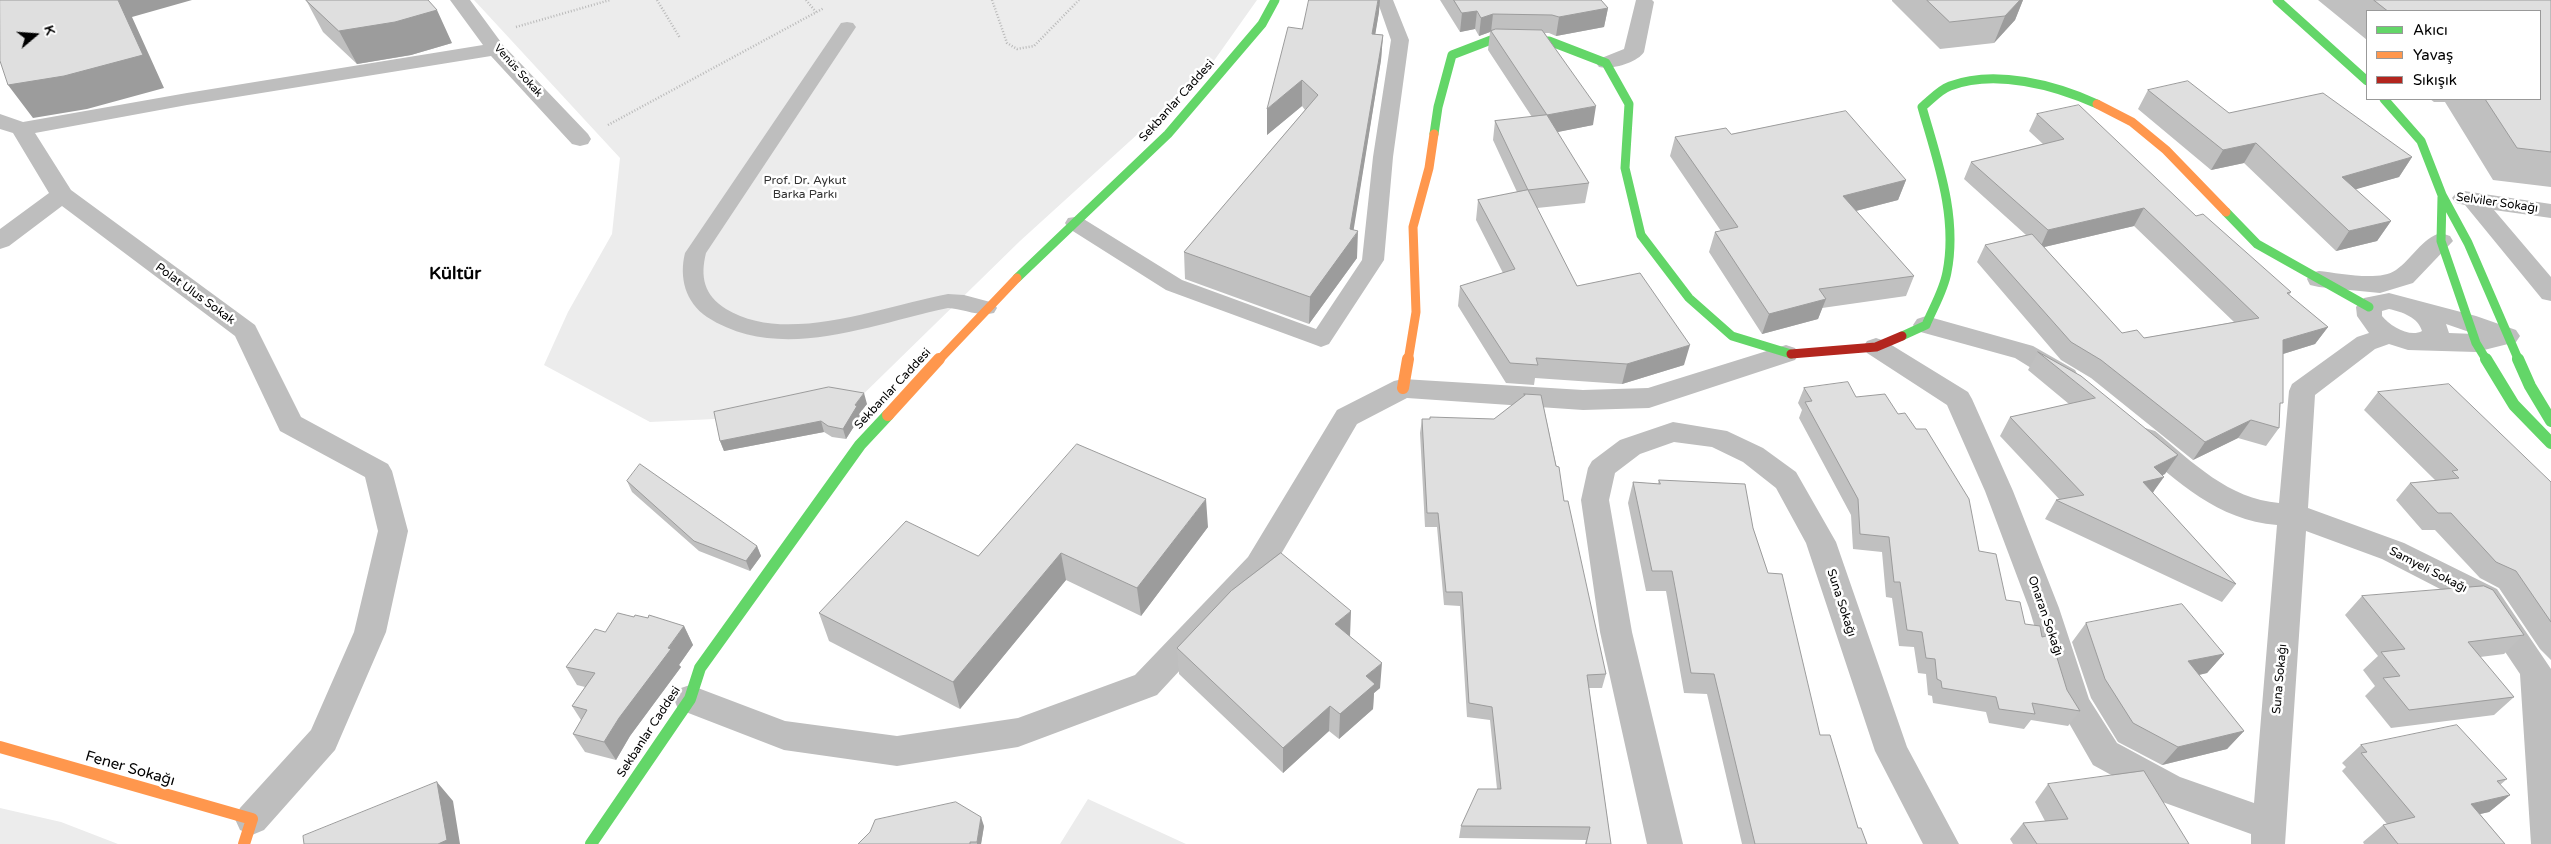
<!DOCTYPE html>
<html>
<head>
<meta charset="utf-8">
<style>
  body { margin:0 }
  #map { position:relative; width:2551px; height:844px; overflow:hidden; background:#fff; font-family:"Varela Round",sans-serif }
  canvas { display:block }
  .legend { position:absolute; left:2366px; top:10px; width:175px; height:90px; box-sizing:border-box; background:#fff; border:1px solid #999; margin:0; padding:6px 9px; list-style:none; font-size:15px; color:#000 }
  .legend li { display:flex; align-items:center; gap:10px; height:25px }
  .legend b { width:25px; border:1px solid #999 }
  .north { position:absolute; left:10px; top:10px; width:50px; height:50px; -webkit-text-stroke:4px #fff; paint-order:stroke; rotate:72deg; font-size:14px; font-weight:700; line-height:20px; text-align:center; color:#000 }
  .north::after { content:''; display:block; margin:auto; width:18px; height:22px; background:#000; clip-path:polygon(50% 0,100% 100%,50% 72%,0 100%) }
</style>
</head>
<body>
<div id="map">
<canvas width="2551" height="844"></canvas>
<ul class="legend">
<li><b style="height:6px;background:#63d668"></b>Akıcı</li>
<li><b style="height:6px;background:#ff974d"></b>Yavaş</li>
<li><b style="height:6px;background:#b3261e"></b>Sıkışık</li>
</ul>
<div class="north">K</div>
</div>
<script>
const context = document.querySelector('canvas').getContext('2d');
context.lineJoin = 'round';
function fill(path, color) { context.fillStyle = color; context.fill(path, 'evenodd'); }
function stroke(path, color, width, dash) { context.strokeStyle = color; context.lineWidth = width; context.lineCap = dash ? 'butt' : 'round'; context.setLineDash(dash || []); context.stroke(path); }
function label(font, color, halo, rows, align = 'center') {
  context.font = font + ' "Varela Round",sans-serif'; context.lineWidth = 5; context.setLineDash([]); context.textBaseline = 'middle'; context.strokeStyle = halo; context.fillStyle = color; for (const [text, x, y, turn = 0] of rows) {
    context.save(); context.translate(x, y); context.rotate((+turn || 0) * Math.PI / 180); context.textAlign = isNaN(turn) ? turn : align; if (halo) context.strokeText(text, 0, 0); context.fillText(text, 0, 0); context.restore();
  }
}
fill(new Path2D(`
  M474 0H1257L1206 72 1020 241 844 413 650 422 544 365 568 312 612 234 620 158Z
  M1088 799 1186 844H1060Z
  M0 808 61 822 118 844H0Z`), '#ececec');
stroke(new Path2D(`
  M657 0 680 38
  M806 0 816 12
  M992 0 1007 43 1017 49 1034 46 1079 0
  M516 27 610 0
  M608 125 824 8`), '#b9b9b9', 2.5, [1, 2]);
fill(new Path2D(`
  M1377 0H1393L1409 40 1393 157 1384 260 1329 344 1321 347 1313 344 1166 290 1068 228 1065 223 1068 218 1075 217 1082 218 1182 280 1316 329 1362 260 1373 157 1391 40Z
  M847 22 853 23 856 27 706 253C700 277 704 295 726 309 786 346 883 306 948 294L964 295 994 303 997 308 994 313C980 317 963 309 948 308 871 324 780 364 707 317 685 302 679 277 685 253L841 23Z`), '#bebebe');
fill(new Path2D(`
  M450 0H470L503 45 588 134 591 139 588 144 580 146 572 144 491 56 187 105 35 133 71 190 255 325 301 417 388 464 392 471 408 531 386 632 335 750 264 830 252 835 240 830 235 819 240 808 311 730 354 632 378 531 365 477 280 431 235 336 62 206 9 246 0 249V229L49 193 13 133 0 129V114L23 122 187 93 483 45Z
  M1636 0H1652L1654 2 1644 52C1637 63 1611 70 1599 67L1596 63 1599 59 1624 49Z
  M2464 191 2551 204V218L2494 210 2551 277V301L2542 299 2465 205 2456 203 2452 198 2456 193Z
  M2441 233 2450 236 2453 241 2413 283 2380 293 2319 287 2310 285 2307 279 2310 273 2319 271C2339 273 2379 282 2396 270 2412 259 2422 238 2441 233Z
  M2389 293 2476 316 2516 330 2520 336 2516 342 2476 352 2408 350 2389 344 2375 349 2315 395 2308 508 2404 543 2497 589 2551 669V844H2531L2520 674 2475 607 2382 559 2306 531 2285 844H2251V834L2157 800 2093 765 2058 704 2029 608 1985 491 1947 405 1867 353 1863 347 1867 341 1876 338 1885 341 1968 392 1972 399 2013 491 2059 608 2089 699 2117 743 2180 777 2254 803 2277 525C2217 520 2178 482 2135 445L2131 438 2135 431 2145 428 2155 431C2192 462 2229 499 2279 503L2289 391 2292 384 2357 337 2369 333 2357 316 2356 307 2364 298ZM2389 309C2402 312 2418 317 2422 331 2410 338 2390 326 2382 316V311ZM2446 324 2475 334 2449 333Z
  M1926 316 2033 346 2075 370 2079 377 2075 384 2066 386 2057 384 2015 358 1917 331 1913 325 1917 319Z
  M1786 345 1795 348 1799 354 1795 360 1649 408 1583 410 1407 398 1357 424 1270 573 1157 695 1018 747 897 766 784 750 678 709 674 699 678 689 690 685 785 721 897 736 1018 718 1135 675 1248 557 1337 410 1394 381 1403 379 1583 390 1648 388Z
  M1673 422 1727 431 1763 448 1796 472 1836 542 1907 747 1959 844H1923L1875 751 1806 543 1776 488 1743 462 1712 447 1674 442 1640 454 1615 473 1609 500 1632 632 1683 844H1647L1600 632 1581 500 1588 468 1592 461 1620 440Z`), '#bebebe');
stroke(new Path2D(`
  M2277 0 2367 81
  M2384 99 2421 141 2442 195 2468 243 2519 361
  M1434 134 1438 107 1452 55 1491 40 1549 41 1606 63 1629 104 1625 168 1641 235 1689 298 1732 336 1791 354
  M2442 197 2441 241 2476 343 2487 361
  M2226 212 2257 244 2369 307
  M1017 278 1168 134 1262 24 1275 0
  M1902 336 1926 325C1933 308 1944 290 1947 272 1958 216 1937 160 1922 107 1931 100 1939 90 1950 86 1995 69 2055 85 2097 104`), '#63d668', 9);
stroke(new Path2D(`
  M2486 359 2514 405 2551 443
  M2518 359 2530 386 2551 421
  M591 844 690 699 700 668 860 445 888 415`), '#63d668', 12);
stroke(new Path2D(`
  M2097 104 2132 122 2166 150 2226 212
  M938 361 1017 278
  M1408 361 1416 312 1413 227 1429 168 1434 134`), '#ff974d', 9);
stroke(new Path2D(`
  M1403 388 1408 359
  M888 415 939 359
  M0 747 252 819 244 844`), '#ff974d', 12);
stroke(new Path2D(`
  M1791 354 1876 347 1902 336`), '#b3261e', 9);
fill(new Path2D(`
  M306 0 452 43 411 55 357 64 323 32Z
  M1440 0H1601L1608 8 1604 27 1556 36 1549 33H1545L1593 125 1557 132 1589 183 1585 203 1537 208 1577 286 1684 365 1622 384 1535 378 1534 385 1506 383 1458 306 1460 286 1503 273 1476 220 1478 200 1517 192 1493 140 1495 121 1532 117 1488 50 1490 32 1479 36 1475 29 1460 32Z
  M1892 0H2023L2015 20 1994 43 1940 49 1892 1Z
  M2318 0H2551V187L2493 180 2445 102H2434L2430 99H2540V11H2367V40Z
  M1379 12 1375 34 1383 35 1381 60 1353 230 1357 258 1309 324 1185 279 1184 252 1305 110 1302 106 1267 135 1302 29Z
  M2148 90 2229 113 2412 157 2399 177 2355 189 2391 221 2377 241 2336 251 2244 163 2211 170 2138 109Z
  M2037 114 2196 216 2291 292 2289 295 2328 327 2315 344 2283 354 2280 408 2279 428 2266 446 2238 438 2193 460 2091 378 2061 360 1977 262 1985 245 2026 235 1964 179 1971 162 2043 144 2029 131ZM2134 226 2234 322 2144 338 2122 333 2044 247Z
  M1731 134 1906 180 1898 200 1856 211 1914 276 1906 296 1822 308 1818 319 1762 334 1709 252 1715 232 1721 231 1670 156 1675 137Z
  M2038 352 2081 376 2165 474 2162 475 2153 493 2236 584 2222 602 2045 519 2056 500H2060L2000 436 2010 417 2069 404 2028 370Z
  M1804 388 1856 397 1979 551 2006 600 2025 624 2042 637 2067 690 2080 711 2068 726 2031 720 2024 729 1989 723 1986 712 1933 703 1932 696 1928 695 1926 674 1918 673 1914 647 1899 646 1892 598 1886 597 1882 552 1853 549 1851 515 1799 418 1802 410 1798 403Z
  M2378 392 2551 482V660L2540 649 2499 588 2480 578 2435 530H2422L2396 500 2410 483 2435 480 2364 410Z
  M1524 394 1541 395 1564 501 1606 674 1602 688H1589L1611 844H1585L1586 840 1459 838 1461 826 1497 789 1490 720 1467 717 1460 606 1444 605 1437 527H1425L1420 433 1422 419H1494L1523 397Z
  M867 404 859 414 860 417 846 439 832 437 824 432 724 451 720 441Z
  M1659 480 1753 528 1820 735 1858 828 1867 844H1742L1707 694 1684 693 1666 591H1646L1628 503 1633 482 1658 484Z
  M627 481 757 546 761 556 750 571 699 551 632 492Z
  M1208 527 1141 616 1066 580 960 709 829 641 819 613 978 556Z
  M2362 596 2524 635 2504 654 2480 657 2514 697 2494 715 2391 728 2365 696 2375 686 2363 670 2378 656 2345 615Z
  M2086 623 2224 654 2207 673 2199 675 2244 731 2227 749 2162 765 2118 742 2091 698 2072 642Z
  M684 626 693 645 679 665 681 667 630 736 616 760 585 752 573 734 581 720 572 706 585 687 577 685 566 667 605 632Z
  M1350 636 1380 688 1374 693 1373 709 1339 739 1329 731 1283 773 1179 674 1177 648Z
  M2361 745 2507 779 2500 785 2510 795 2489 812 2480 814 2505 844H2364L2363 842 2383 825 2387 824 2342 771 2346 767 2342 763Z
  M2048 784 2189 844H2013L2010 839 2023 823 2045 821 2035 802Z
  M984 826 981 844H858Z`), '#c0c0c0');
fill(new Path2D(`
  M118 0H192L132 17 164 88 87 109 33 118 8 85Z
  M1378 0H1380L1379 12 1371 60 1372 34Z
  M2020 0H2023L2015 20 1994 43 2005 16Z
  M1608 8 1604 27 1556 36 1559 17Z
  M437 10 452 43 411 55 357 64 339 31Z
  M1477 11 1475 29 1460 32 1462 13Z
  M1493 14 1491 32V31L1490 32 1479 36 1481 18Z
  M1383 35 1381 60 1352 240 1358 231 1357 258 1309 324 1310 297 1350 229Z
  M1302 80V106L1267 135V109Z
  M1596 106 1593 125 1543 135 1547 115Z
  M2256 143 2244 163 2211 170 2223 150Z
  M2412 157 2399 177 2329 197 2342 177Z
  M1906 180 1898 200 1836 216 1843 196Z
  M2144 208 2134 226 2040 248 2048 230Z
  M2391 221 2377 241 2336 251 2349 231Z
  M1826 299 1818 319 1762 334 1769 314Z
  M2328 327 2315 344 2270 358 2283 340Z
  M1690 345 1684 365 1622 384 1627 364Z
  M864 393 867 404 859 414 860 417 846 439 843 429 855 405Z
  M2251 420 2238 438 2193 460 2205 442Z
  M821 421 824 432 724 451 720 441Z
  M2178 455 2165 474 2154 479 2164 477 2151 495 2131 500 2154 467Z
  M1206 499 1208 527 1141 616 1137 588Z
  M757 546 761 556 750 571 746 561Z
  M1061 553 1066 580 960 709 953 682Z
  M1351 611 1350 637 1335 624Z
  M684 626 693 645 679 665 681 667 630 736 616 760 604 742 619 718Z
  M2224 654 2207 673 2172 681 2188 661Z
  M1382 663 1380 688 1374 693 1373 709 1339 739 1340 714 1366 676Z
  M1330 706 1329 731 1283 773V748Z
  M2244 731 2227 749 2162 765 2178 747Z
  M437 782 453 801 460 844H438Z
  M2510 795 2489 812 2450 821 2471 804Z
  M981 817 984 826 981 844H977V842Z`), '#9c9c9c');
const building = new Path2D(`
  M0 0H118L143 55 64 76 8 85 0 61Z
  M306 0H428L437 10 395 22 339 31Z
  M1309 0H1378L1372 34 1383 35 1350 229 1358 231 1310 297 1184 252 1318 95 1302 80 1267 109 1288 27 1302 29Z
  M1454 0H1601L1608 8 1559 17 1552 15 1493 14 1481 18 1477 11 1462 13Z
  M1927 0H2020L2005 16 1950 22Z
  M2374 0H2551V152L2517 148 2485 99H2540V11H2388Z
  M1496 29 1542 30 1596 106 1547 115 1491 31Z
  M2188 81 2229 113 2323 93 2412 157 2342 177 2391 221 2349 231 2256 143 2223 150 2148 90Z
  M2079 105 2196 216 2203 214 2291 292 2287 293 2328 327 2283 340V403H2280L2279 428 2251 420 2205 442 2101 360 2071 342 1985 245 2032 234 2122 333 2137 330 2144 338 2259 318 2144 208 2048 230 1971 162 2064 139 2037 114Z
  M1846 111 1906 180 1843 196 1914 276 1819 289 1826 299 1769 314 1715 232 1738 227 1675 137 1726 128 1731 134Z
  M1547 115 1589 183 1528 190 1495 121Z
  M1528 190 1577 286 1640 273 1690 345 1627 364 1536 358 1538 365 1510 363 1460 286 1515 269 1478 200Z
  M2038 352 2081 376 2178 455 2154 467 2164 477 2143 482 2236 584 2056 500 2084 495 2010 417 2095 398Z
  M1848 382 1856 397 1885 394 1898 414 1905 413 1916 429H1926L1969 499 1979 551 1996 554 2006 600 2020 602 2025 624 2040 626 2042 637 2050 635 2067 690 2080 711 2032 703 2035 714 1999 709 1996 697 1942 688 1941 681 1937 679 1935 659 1926 658 1922 632 1907 630 1900 582H1894L1889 537 1860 534 1858 499 1805 402 1812 401 1804 388Z
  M2449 384 2551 482V622L2516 571 2496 562 2451 513H2438L2410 483 2459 478 2452 471 2458 470 2378 392Z
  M829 387 864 393 855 405 857 406 843 429 828 426 821 421 720 441 714 412Z
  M1524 394 1541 395 1556 466 1559 467 1564 501H1568L1606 674 1587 675 1611 844H1586L1590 827 1461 826 1478 789H1501L1492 707 1469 703 1462 592H1446L1438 513H1427L1422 419H1430V417L1494 419 1525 395Z
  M1077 444 1206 499 1137 588 1061 553 953 682 819 613 906 521 978 556Z
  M640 464 757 546 746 561 694 541 627 481Z
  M1659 480 1745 484 1753 528 1768 573 1782 574 1820 735H1830L1858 828H1861L1867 844H1755L1714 674 1691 673 1672 571H1652L1633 482 1660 484Z
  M1281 553 1351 611 1335 624 1382 663 1366 676 1375 684 1340 714 1330 706 1283 748 1177 648 1231 591Z
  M2484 586 2493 590 2524 635 2468 642 2514 697 2409 710 2383 678 2400 676 2381 652 2405 649 2362 596Z
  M2182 604 2224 654 2188 661 2244 731 2178 747 2133 723 2105 679 2086 623Z
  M618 613 634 617 635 615 648 618 649 615 684 626 668 648 671 649 619 718 604 742 573 734 587 710 572 706 595 673 566 667 595 629 605 632Z
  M2457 725 2507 779 2497 781 2510 795 2471 804 2505 844H2398L2383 825 2415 817 2361 753 2367 752 2361 745Z
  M2144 771 2189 844H2037L2023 823 2068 819 2048 784Z
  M437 782 447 840 438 844H304L303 836Z
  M956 802 981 817 977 842H970V844H858L870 832 875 820Z`);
fill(building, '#dfdfdf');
stroke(building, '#9c9c9c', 1);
label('11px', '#000', '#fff', [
  ["Venüs Sokak",518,71,48]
]);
label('12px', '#000', '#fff', [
  ["Sekbanlar Caddesi",1177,101,-48],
  ["Selviler Sokağı",2497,203,8],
  ["Polat Ulus Sokak",195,294,36],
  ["Sekbanlar Caddesi",893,389,-47],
  ["Samyeli Sokağı",2428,570,27],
  ["Suna Sokağı",1841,603,72],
  ["Onaran Sokağı",2045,616,71],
  ["Suna Sokağı",2280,679,-85],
  ["Sekbanlar Caddesi",649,732,-57]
]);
label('12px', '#333', '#fff', [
  ["Prof. Dr. Aykut",805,181],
  ["Barka Parkı",805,195]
]);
label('15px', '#000', '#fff', [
  ["Fener Sokağı",130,769,16]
]);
label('bold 18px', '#000', '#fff', [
  ["Kültür",455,274]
]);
</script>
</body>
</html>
